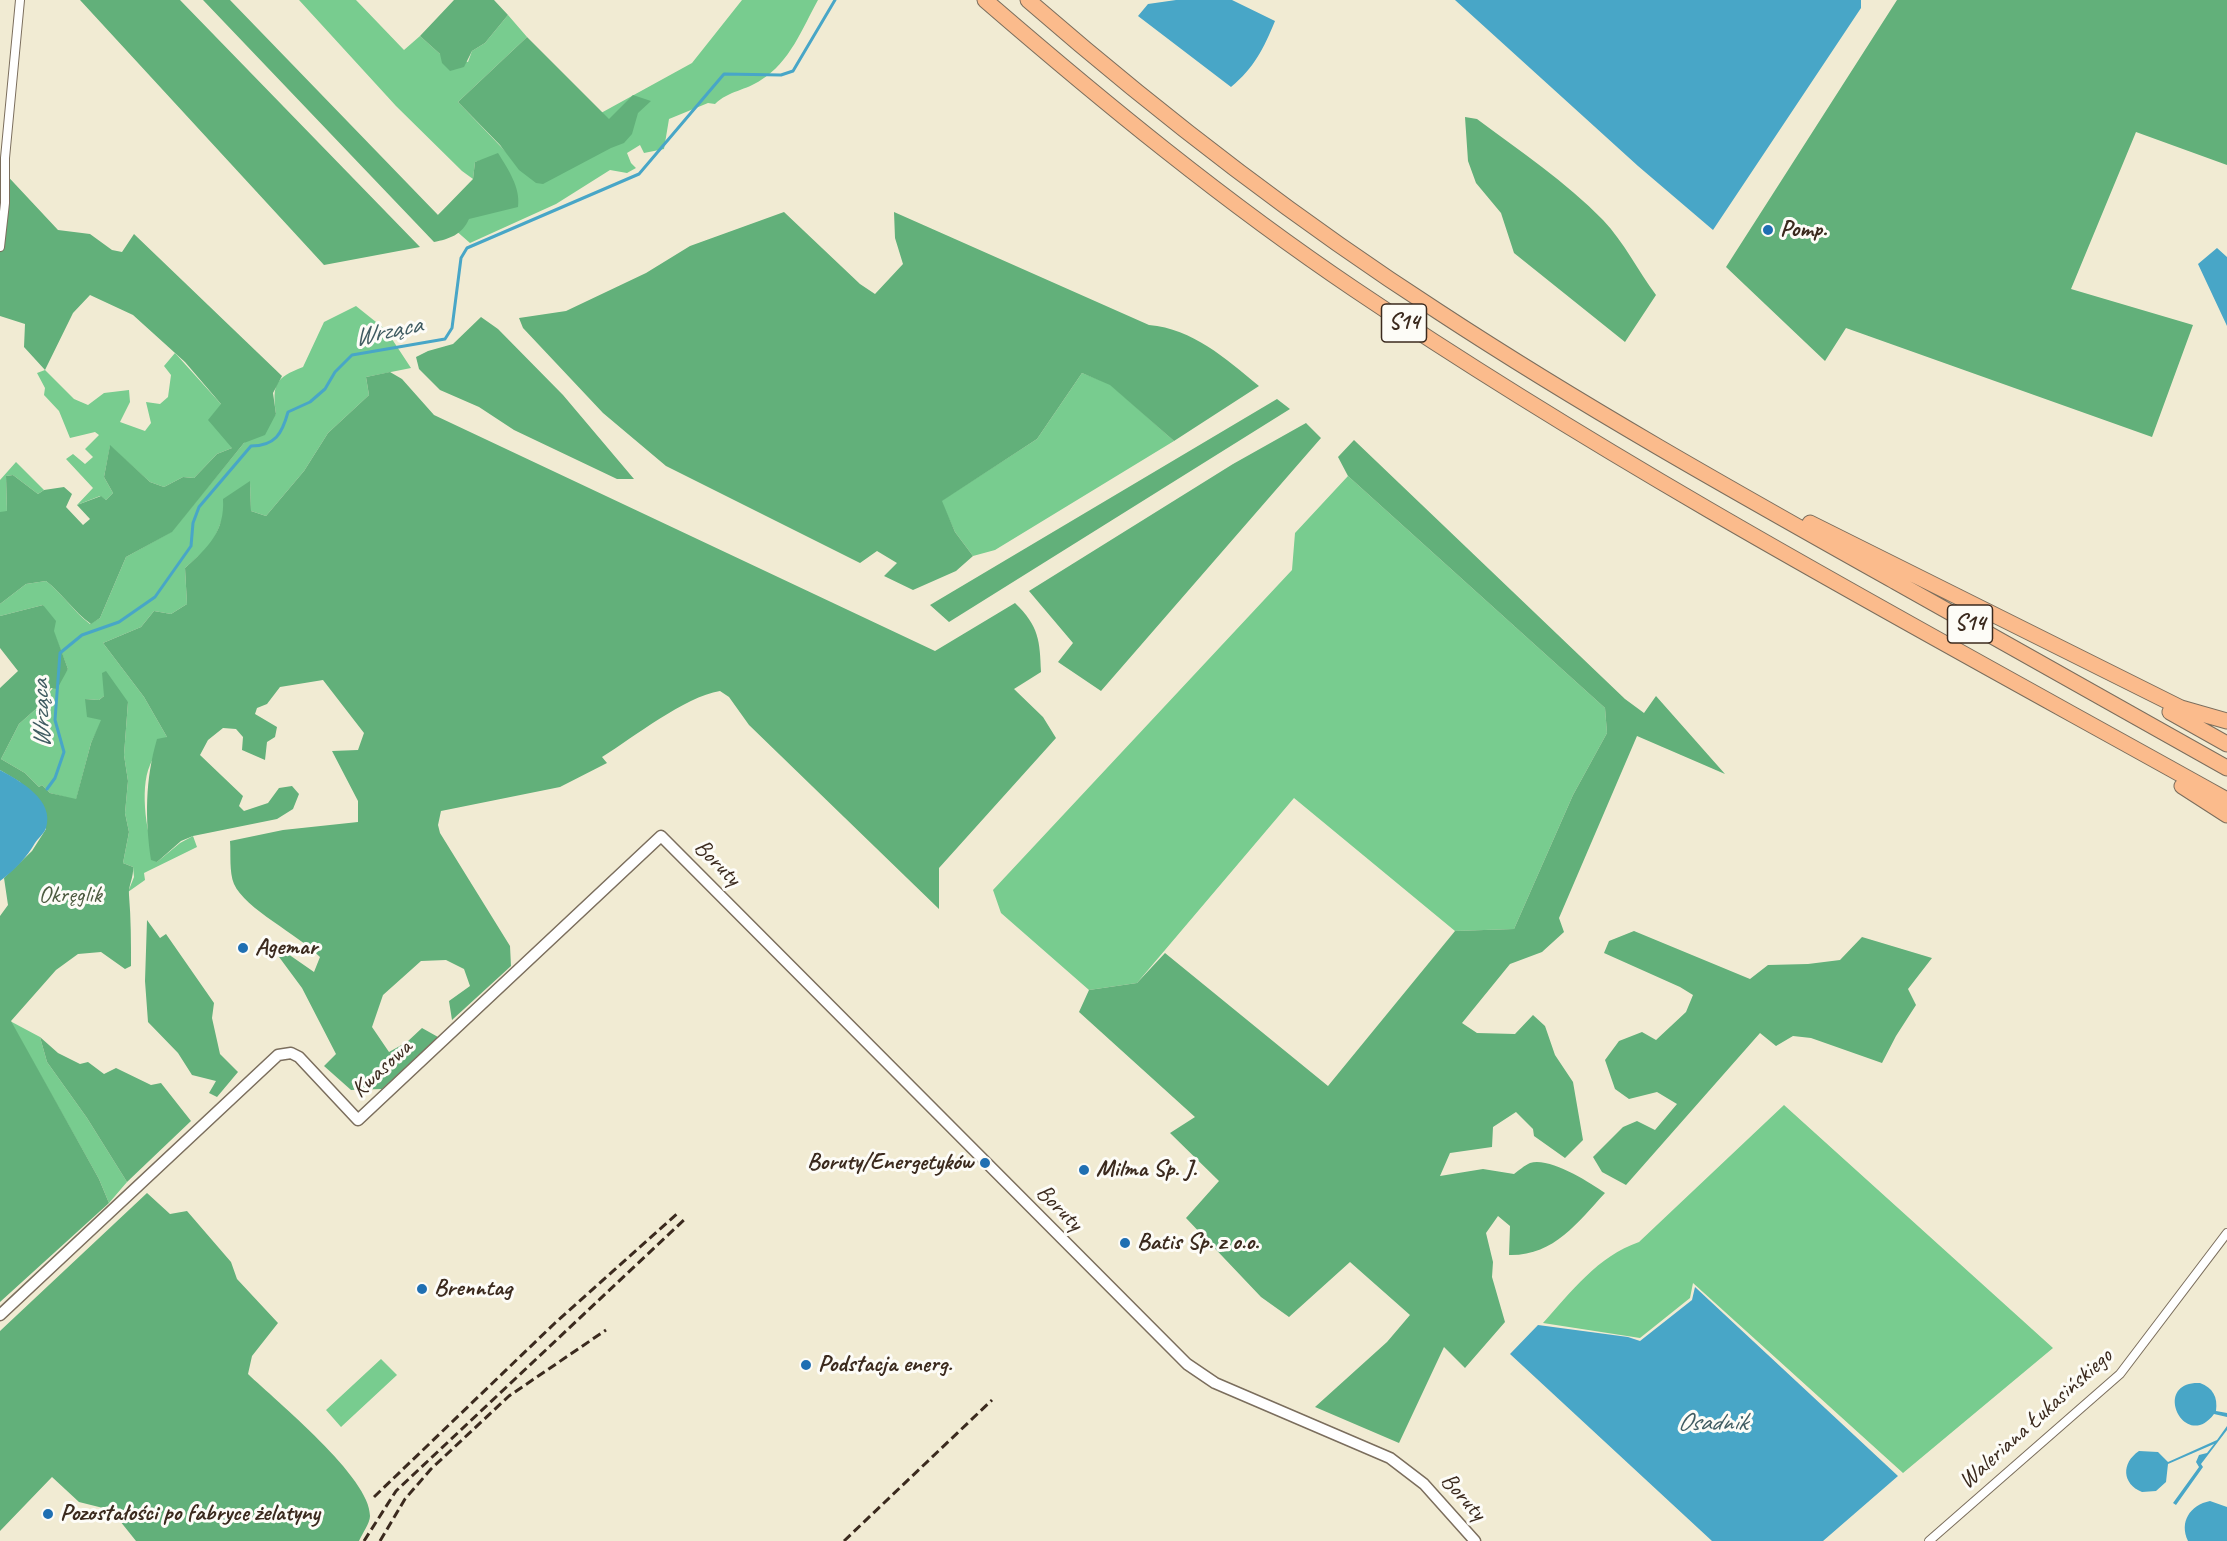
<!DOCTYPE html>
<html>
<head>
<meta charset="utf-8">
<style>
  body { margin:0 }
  canvas { display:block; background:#f1ebd3 }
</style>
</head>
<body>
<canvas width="2227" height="1541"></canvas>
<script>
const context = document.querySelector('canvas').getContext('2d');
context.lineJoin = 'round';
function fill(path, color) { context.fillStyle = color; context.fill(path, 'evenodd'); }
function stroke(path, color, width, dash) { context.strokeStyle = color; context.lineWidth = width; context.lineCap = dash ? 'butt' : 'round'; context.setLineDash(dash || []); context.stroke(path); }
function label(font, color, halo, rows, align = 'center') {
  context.font = font + ' Caveat,sans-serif'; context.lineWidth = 6; context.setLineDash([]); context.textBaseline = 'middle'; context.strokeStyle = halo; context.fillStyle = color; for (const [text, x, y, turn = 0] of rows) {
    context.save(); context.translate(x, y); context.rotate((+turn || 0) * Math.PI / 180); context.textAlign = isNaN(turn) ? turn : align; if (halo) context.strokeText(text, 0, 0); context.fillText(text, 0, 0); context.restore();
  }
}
fill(new Path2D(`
  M299 0H356L404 50 420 36 440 54 468 62 472 51 485 43 508 15 527 37 458 102 507 153 601 113 692 63 742 0H818C802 29 790 62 761 80 747 90 728 91 715 104L708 103 669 119 664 149 644 153 640 145 627 153 631 163 636 168 627 173 610 170 556 204 470 243 438 215 501 159H486L475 162 473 179 462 171 396 106Z
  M356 306 386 330 411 368 366 377 369 395 328 433 304 471 266 516 251 511 250 482 224 515 212 544 185 568 187 604 171 614 154 611 141 627 103 643 144 697 167 737C162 746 154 755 150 765 139 790 147 838 157 862L180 843 193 836 197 847 144 873 145 880 128 892 134 877 133 867 123 863 129 832 125 813 128 781 124 755 128 702 104 696 99 700 85 699 102 720 91 743 76 800 50 793 42 785 39 787 25 773 1 759 19 724 37 708 68 669 43 605 0 616V604L26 584 46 581C63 594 73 611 90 624L100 618 126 557 171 532 244 443 276 414C272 384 275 378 303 367L324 322Z
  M175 353 221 404 232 448 217 454 194 478 183 477 164 487 150 482 110 446 104 477 113 493 106 500 100 496 77 505 93 488 66 459 73 454 85 464 93 457 85 449 99 435 95 432 70 438 59 411 44 395 45 388 37 373 45 370 74 399 88 405 104 393 129 390 130 402 120 422 145 431 151 423 146 402 160 404 168 397 171 375 164 366Z
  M1082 373 1110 384 1174 441 995 550 973 556 955 532 941 501 1037 439Z
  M16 462 44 490 38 494 13 475 6 476 7 512H0V480Z
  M1348 476 1605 708 1607 733 1573 795 1514 929 1455 931 1294 798 1137 983 1089 990 1001 913 993 890 1292 570 1295 533Z
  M10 1021 40 1037 47 1062 87 1118 127 1182 109 1203 99 1179Z
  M1784 1105 2053 1348 1903 1473 1693 1283 1690 1298 1640 1338 1543 1323C1571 1292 1598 1256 1639 1242Z
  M381 1359 397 1375 341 1427 326 1410Z`), '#78cc8f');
fill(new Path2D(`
  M80 0H180L420 247 324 265Z
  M203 0H230L438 215 473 179 475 162 498 153C508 169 521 188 518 207L469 219C462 235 449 239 434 242Z
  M454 0H494L508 15 485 43 472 51 464 67 450 71 442 63 440 54 420 36Z
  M1897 0H2227V165L2136 132 2071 289 2193 325 2152 437 1846 328 1825 361 1726 267Z
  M527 37 609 119 633 95 651 101 638 113 632 134 624 143 611 148 543 184 536 183 519 170 500 145 458 102Z
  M1465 117 1477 119C1520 151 1566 182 1603 220 1624 242 1638 271 1656 295L1625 342 1514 253 1501 213 1476 183 1468 161Z
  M0 168 58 230 90 234 112 250 122 252 134 234 282 376 273 393 276 414 265 435 244 443 172 532 126 557 100 618 91 624C73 611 63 594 46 581L26 584 0 604V512L7 511 6 476 13 475 38 494 44 490 64 487 72 494 66 507 83 525 90 519 77 505 101 496 106 500 113 493 104 477 110 445 150 482 164 487 183 477 194 478 217 454 232 448 208 420 221 404 185 362 133 315 90 295 73 313 45 370 24 347 25 324 0 316Z
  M784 212 860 284 875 294 903 264 895 238 894 212 1149 325C1193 329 1225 358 1259 386L1174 441 1110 385 1082 373 1037 439 942 501 955 532 973 556 956 571 913 590 884 576 897 563 877 551 860 563 666 466 603 413 523 328 519 318 566 311 646 273 690 246Z
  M481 317 498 329 563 395 634 479H617L514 430 479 407 440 390 419 369 416 357 428 351 453 344Z
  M390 372 402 379 434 415 935 651 1015 603C1039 626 1040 641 1041 672L1014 689 1043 717 1056 738 939 868V909L749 725 729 697 720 691C684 697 634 737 602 757L607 763 560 787 441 811 438 825 440 833 510 946 511 966 452 1020 449 1001 470 986 464 969 446 960 421 961 383 995 372 1027 389 1052 407 1042 422 1028 438 1037 382 1089 351 1090 324 1066 336 1054 302 988 265 938 314 972 320 957C298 934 245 909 234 884 229 872 231 854 230 841L283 830 358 822V801L332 751 358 750 364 733 323 680 280 687 267 704 257 708 255 714 277 727 275 737 267 742 265 760 242 750 243 737 236 729 223 728 208 740 200 755 243 796 239 806 244 811 268 803 279 788 292 786 299 794 293 809 277 819 193 836 181 841 157 862 151 860C145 819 145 780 157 739L167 737 144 697 103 643 141 627 154 611 171 614 187 604 185 568C208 548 225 531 223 499L250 481 251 511 266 516 304 471 328 433 369 395 366 377Z
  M1277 399 1290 409 949 622 930 605Z
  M1306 423 1321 438 1101 691 1058 662 1073 643 1029 591 1233 464Z
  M1354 440 1625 699 1644 713 1656 696 1725 774 1637 736 1559 918 1564 932 1542 952 1510 964 1462 1023 1477 1033 1515 1034 1533 1015 1545 1026 1555 1055 1573 1082 1583 1140 1565 1158 1534 1136 1533 1129 1516 1112 1493 1127 1492 1147 1450 1153 1440 1176 1483 1169 1514 1174C1518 1171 1525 1165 1530 1163 1550 1157 1589 1182 1605 1193 1577 1223 1554 1256 1509 1255L1510 1226 1498 1216 1486 1233 1493 1262 1492 1277 1505 1322 1465 1368 1444 1347 1399 1443 1315 1407 1387 1342 1410 1315 1350 1262 1289 1317 1261 1297 1186 1218 1219 1181 1170 1133 1195 1117 1079 1012 1089 990 1137 983 1165 953 1328 1086 1455 931 1514 929 1573 795 1607 733 1605 708 1348 476 1338 457Z
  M43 605 56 621 54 631 68 669 57 689 51 688 37 708 19 724 1 759 25 773 39 787 42 785 50 793 76 799 91 743 101 720 87 717 85 699 99 700 104 696 102 673 106 671 128 702 124 755 128 781 125 813 129 832 123 863 133 867C134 877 128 886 129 895 131 919 131 942 131 966L125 969 101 952 78 954 56 970 11 1021 99 1179 109 1203 0 1302V916L8 905 4 878 32 851 46 829 20 782 0 770V688L18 671 0 648V616Z
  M147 920 160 938 166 934 214 1003 212 1018 220 1054 238 1072 217 1097 209 1093 216 1081 192 1075 178 1053 148 1022 145 981Z
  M1634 931 1750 979 1768 965 1808 964 1840 960 1862 937 1932 958 1908 989 1916 1005 1896 1036 1882 1063 1811 1038 1793 1036 1776 1046 1760 1033 1626 1185 1602 1172 1593 1157 1623 1127 1637 1121 1655 1130 1677 1104 1657 1092 1629 1099 1615 1089 1605 1060 1619 1041 1642 1032 1656 1040 1686 1012 1693 995 1680 987 1604 953 1609 941Z
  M40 1037 58 1053 80 1064 88 1062 104 1074 116 1068 151 1085 161 1083 191 1121 127 1182 87 1118 47 1062Z
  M147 1193 170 1214 187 1211 231 1262 237 1279 278 1323 252 1356 248 1374C276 1401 371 1478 370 1516 370 1523 362 1534 359 1541H136L120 1521 103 1508 79 1502 52 1477 0 1531V1331Z`), '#62b07a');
fill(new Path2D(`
  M1176 0H1232L1275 21C1264 48 1254 68 1231 87L1138 16 1148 4Z
  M1455 0H1861V8L1713 230 1638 166Z
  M2217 248 2227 257V326L2198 264Z
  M0 770C20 781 55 800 46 828 44 834 38 838 35 843 27 857 14 871 0 881Z
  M1695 1287 1898 1476 1823 1541H1712L1510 1354 1538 1325 1628 1337 1640 1341 1692 1300Z
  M2200 1383C2213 1388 2218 1397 2216 1411L2227 1413V1417L2214 1414C2185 1453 2150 1381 2200 1383Z
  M2227 1426V1430L2201 1464 2203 1467 2176 1505 2173 1503 2199 1467 2196 1462 2199 1455 2207 1453 2214 1444 2168 1464 2166 1482 2156 1491 2142 1492C2122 1484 2121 1463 2139 1451L2158 1452 2168 1462 2217 1440Z
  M2210 1501 2227 1507V1541H2188C2179 1522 2190 1505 2210 1501Z`), '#48a6c7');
stroke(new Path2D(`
  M47 789 55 778 64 752 55 720 60 653 82 635 119 622 155 597 191 546 193 523 199 507 251 446C275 446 282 434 288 412L310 402 325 389 335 372 352 355 445 339 452 328 461 258 467 248 639 174 724 74 781 75 793 71 835 0`), '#48a6c7', 3);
const minor = new Path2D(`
  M0 247 5 203V158L20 0
  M1929 1541 2120 1374 2227 1233`);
const tertiary = new Path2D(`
  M0 1315 278 1055 291 1053 299 1057 358 1120 661 836 1187 1364 1215 1383 1390 1458 1424 1484 1475 1541`);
const motorway = new Path2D(`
  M985 0C1103 102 1225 202 1354 289 1634 478 1933 636 2227 800
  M1028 0C1158 113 1295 219 1439 312 1587 409 1741 495 1896 582 2006 644 2116 706 2227 768
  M1810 523 2181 708 2227 721
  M2170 712 2227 744
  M2182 786 2227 815`);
stroke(minor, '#7b6e5d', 10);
stroke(tertiary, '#7b6e5d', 13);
stroke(motorway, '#7b6e5d', 17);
stroke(minor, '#fff', 8);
stroke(tertiary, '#fff', 10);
stroke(motorway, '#fbbb8c', 15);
stroke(new Path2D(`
  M374 1497 555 1323 679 1212
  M364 1541 396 1491 685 1219
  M380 1541 405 1499 431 1469 509 1396 606 1330
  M844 1541 992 1400`), '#3b2a1e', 3, [9, 4.5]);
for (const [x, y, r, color] of [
  [1768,230,6,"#1f6fb2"],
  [243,948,6,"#1f6fb2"],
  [985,1163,6,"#1f6fb2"],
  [1084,1170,6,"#1f6fb2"],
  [1125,1243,6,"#1f6fb2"],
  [422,1289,6,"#1f6fb2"],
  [806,1365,6,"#1f6fb2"],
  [48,1514,6,"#1f6fb2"]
]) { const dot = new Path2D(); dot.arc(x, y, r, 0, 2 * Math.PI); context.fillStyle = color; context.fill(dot); stroke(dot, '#fdfcf7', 2); }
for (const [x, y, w] of [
  [1404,323,45],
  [1970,624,45]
]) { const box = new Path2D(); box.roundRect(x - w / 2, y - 19, w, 38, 4.5); context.fillStyle = '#fdfcf7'; context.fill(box); stroke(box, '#3b2a1e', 1.5); }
label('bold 22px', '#3b2a1e', null, [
  ["S14",1404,323],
  ["S14",1970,624]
]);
label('bold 24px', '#3b2a1e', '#fdfcf7', [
  ["Pomp.",1780,230],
  ["Agemar",255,948],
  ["Boruty/Energetyków",973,1163,"right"],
  ["Milma Sp. J.",1096,1170],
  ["Batis Sp. z o.o.",1137,1243],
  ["Brenntag",434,1289],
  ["Podstacja energ.",818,1365],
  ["Pozostałości po fabryce żelatyny",60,1514]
], 'left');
label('24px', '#3b2a1e', '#fdfcf7', [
  ["Boruty",717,863,45],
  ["Kwasowa",382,1069,-43],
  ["Boruty",1059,1208,45],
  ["Waleriana Łukasińskiego",2036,1419,-42],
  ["Boruty",1463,1497,48]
]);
label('24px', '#4d5b40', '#fdfcf7', [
  ["Okręglik",70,896]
]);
label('italic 26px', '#405c62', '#fdfcf7', [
  ["Wrząca",388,332,-12],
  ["Wrząca",42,714,-92],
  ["Osadnik",1712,1423]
]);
</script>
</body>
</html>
